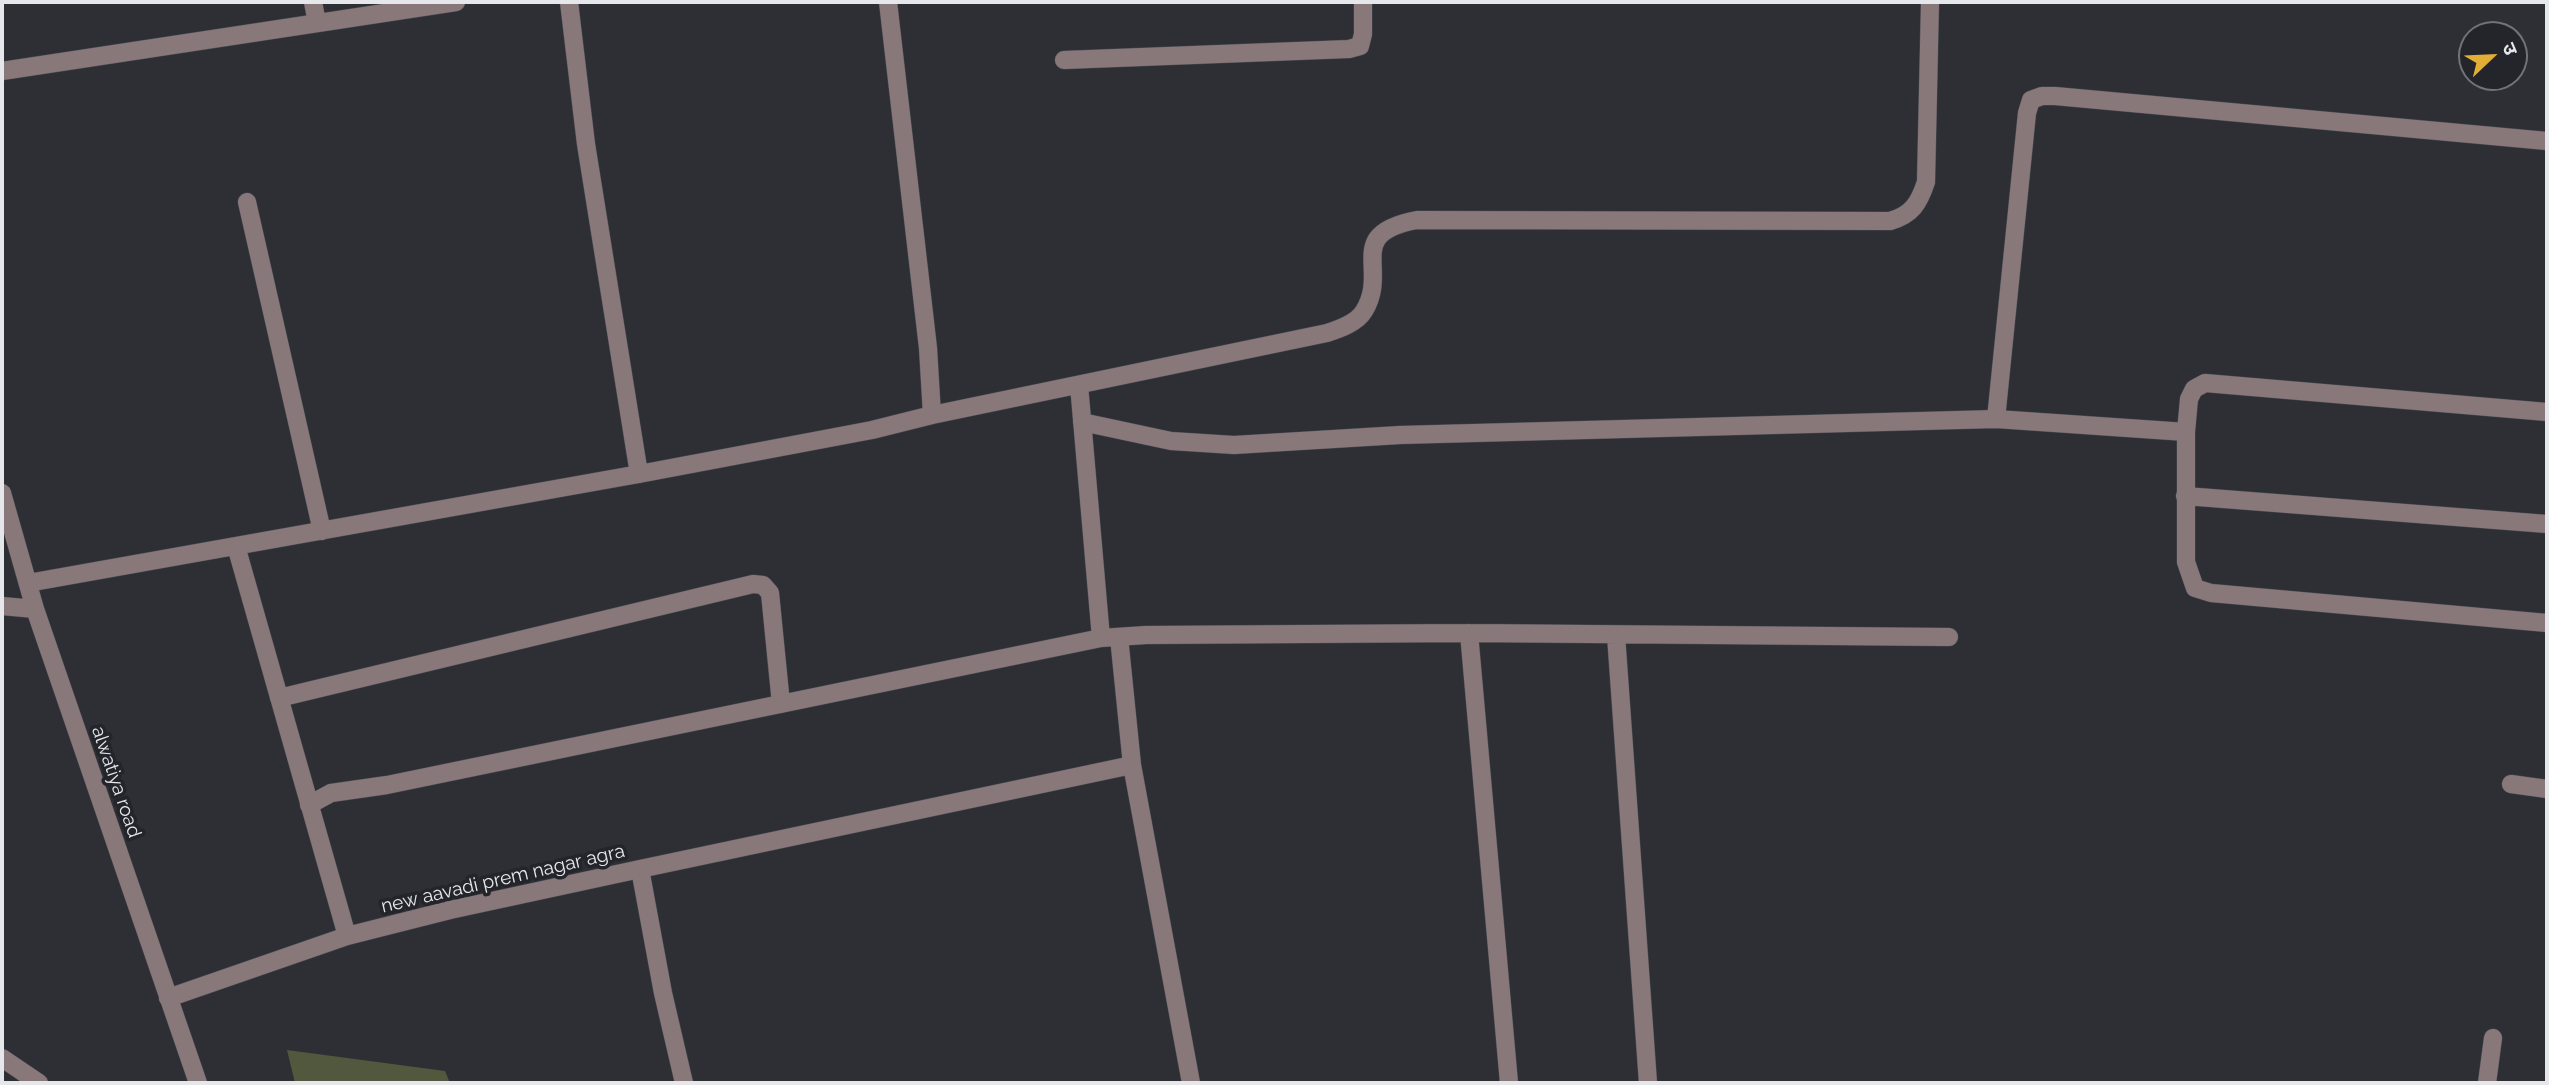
<!DOCTYPE html>
<html>
<head>
<meta charset="utf-8">
<style>
  body { margin:0 }
  #map { position:relative; width:2549px; height:1085px; overflow:hidden; background:#2d2f35; font-family:Raleway,"Noto Sans Devanagari",sans-serif }
  canvas { display:block }
  .frame { position:absolute; inset:0; border:4px solid #e6e7eb; pointer-events:none }
  .north { position:absolute; left:2458px; top:21px; width:70px; height:70px; box-sizing:border-box; background:#23252b; border:2px solid #717378; border-radius:50%; rotate:67deg; font-size:19px; font-weight:700; line-height:28px; text-align:center; color:#e6e7eb }
  .north::after { content:''; display:block; margin:auto; width:24px; height:32px; background:#e3ae35; clip-path:polygon(50% 0,100% 100%,50% 72%,0 100%) }
</style>
</head>
<body>
<div id="map">
<canvas width="2549" height="1085"></canvas>
<div class="frame"></div>
<div class="north">उ</div>
</div>
<script>
const context = document.querySelector('canvas').getContext('2d');
context.lineJoin = 'round';
function fill(path, color) { context.fillStyle = color; context.fill(path, 'evenodd'); }
function stroke(path, color, width, dash) { context.strokeStyle = color; context.lineWidth = width; context.lineCap = dash ? 'butt' : 'round'; context.setLineDash(dash || []); context.stroke(path); }
function label(font, color, halo, rows, align = 'center') {
  context.font = font + ' Raleway,sans-serif'; context.lineWidth = 7; context.setLineDash([]); context.textBaseline = 'middle'; context.strokeStyle = halo; context.fillStyle = color; for (const [text, x, y, turn = 0] of rows) {
    context.save(); context.translate(x, y); context.rotate((+turn || 0) * Math.PI / 180); context.textAlign = isNaN(turn) ? turn : align; if (halo) context.strokeText(text, 0, 0); context.fillText(text, 0, 0); context.restore();
  }
}
fill(new Path2D(`
  M287 1050 445 1071 450 1083H295Z`), '#51583d');
const minor = new Path2D(`
  M313 2 317 23
  M569 2 586 144 639 474
  M1064 60 1349 49 1360 46 1363 34V2
  M2 71 456 2
  M247 202 322 531
  M1079 385 1101 638
  M2547 412 2205 383 2194 389 2189 399 2186 432V562L2195 588 2211 593 2547 623
  M932 415 1327 333C1339 329 1357 323 1364 311 1390 269 1343 234 1417 220L1890 221C1912 215 1919 203 1926 182L1930 2
  M1996 419 2027 113 2031 100 2042 96H2055L2547 141
  M1082 422 1171 441 1234 445 1400 435 1996 419 2186 432
  M2 493 35 609 198 1083
  M2185 496 2547 524
  M236 546 347 936
  M28 583 639 474 872 430 932 415 928 348 888 2
  M2 606 35 609
  M1469 633 1509 1083
  M1616 635 1648 1083
  M1119 637 1132 765 1191 1083
  M279 698 753 584 763 585 770 593 781 704
  M2511 784 2547 789
  M309 805 331 793 387 785 1101 638 1146 635 1469 633 1949 637
  M640 869 1132 765
  M168 998 347 936 450 910 640 869 663 993 684 1083
  M2 1058 39 1083
  M2487 1083 2493 1038`);
stroke(minor, '#4b4c52', 19);
stroke(minor, '#88787a', 18);
label('19px', '#e6e7eb', '#23252b', [
  ["alwatiya road",116,782,71],
  ["new aavadi prem nagar agra",503,879,-13]
]);
</script>
</body>
</html>
